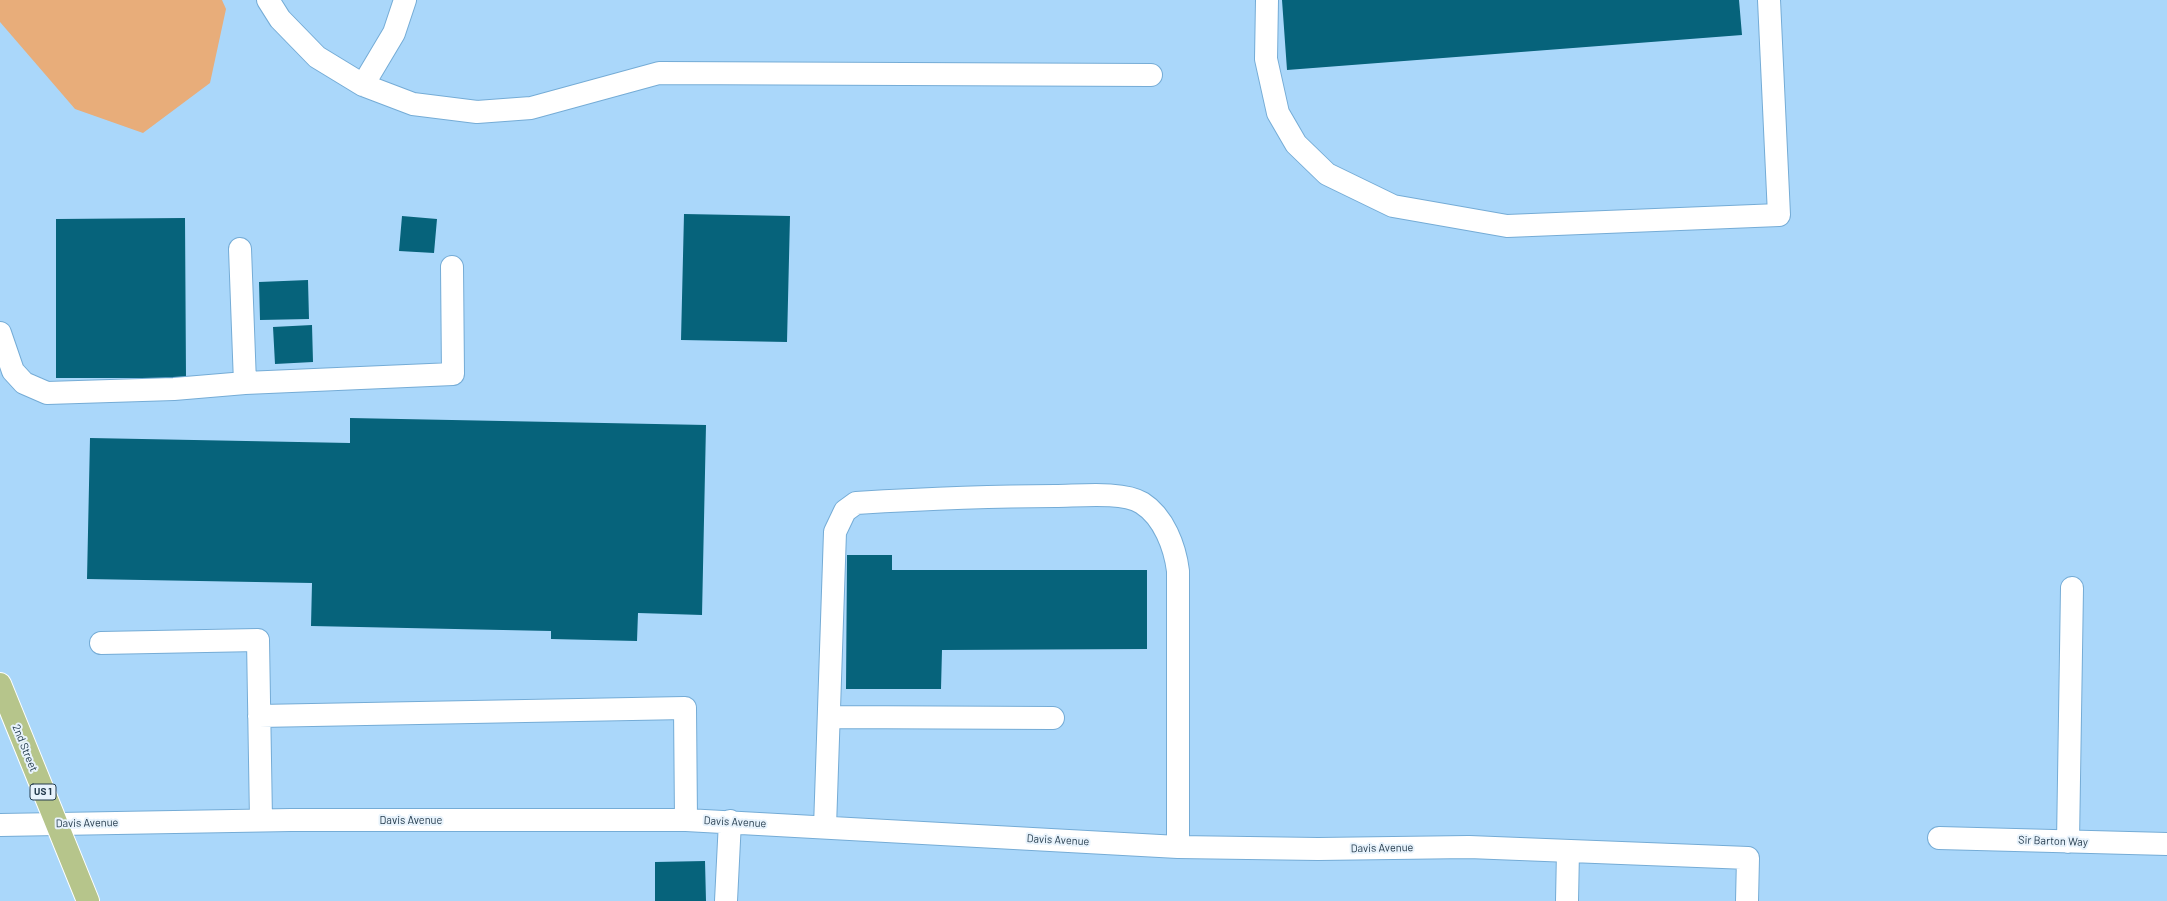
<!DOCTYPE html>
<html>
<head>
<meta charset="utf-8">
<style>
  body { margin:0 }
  canvas { display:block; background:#aad7fa }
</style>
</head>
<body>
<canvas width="2167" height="901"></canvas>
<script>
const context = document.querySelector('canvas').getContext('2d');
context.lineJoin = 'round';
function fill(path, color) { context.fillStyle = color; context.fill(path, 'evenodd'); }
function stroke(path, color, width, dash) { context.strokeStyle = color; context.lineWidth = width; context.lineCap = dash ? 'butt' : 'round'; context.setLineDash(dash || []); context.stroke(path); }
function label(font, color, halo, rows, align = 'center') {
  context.font = font + ' Barlow,sans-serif'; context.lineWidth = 4; context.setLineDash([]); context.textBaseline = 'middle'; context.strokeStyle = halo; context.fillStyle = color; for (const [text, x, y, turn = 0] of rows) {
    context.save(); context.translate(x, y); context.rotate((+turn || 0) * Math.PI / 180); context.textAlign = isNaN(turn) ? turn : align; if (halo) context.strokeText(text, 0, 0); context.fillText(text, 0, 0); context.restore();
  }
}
fill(new Path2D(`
  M0 0H222L226 9 210 83 143 133 75 109 0 22Z`), '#e8ad7a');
fill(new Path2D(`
  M1282 0H1739L1742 35 1287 70Z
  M684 214 790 216 787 342 681 340Z
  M402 216 437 219 434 253 399 251Z
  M185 218 186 378H56V219Z
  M308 280 309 319 260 320 259 282Z
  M312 325 313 362 275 364 273 327Z
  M350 418 706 425 702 615 638 613 637 641 551 639V631L311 626 312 583 87 579 90 438 350 443Z
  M847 555H892V570H1147V649L942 650 941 689H846Z
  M705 861 706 901H655V862Z`), '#06637b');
const minor = new Path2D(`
  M268 0 280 19 317 57 363 85 413 104 477 112 531 108 659 73 1151 75
  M1267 0 1266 59 1278 113 1296 144 1327 174 1393 206 1507 226 1779 215 1769 0
  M363 85 394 33 405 0
  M240 249 245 383
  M0 333 13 371 24 383 47 393 174 389 245 383 453 374 452 267
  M101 643 258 640 261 820
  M259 716 685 708 686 820
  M829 717 1053 718
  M0 825 291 820H686L1178 847 1318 849 1469 847 1748 858 1747 901
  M825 827 835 532 845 511 856 503C922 499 989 496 1055 496 1078 496 1123 491 1142 503 1164 517 1175 547 1178 571V847
  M1939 838 2167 844
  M2068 842 2072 588
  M726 901 730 821
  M1567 901 1568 851`);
const major = new Path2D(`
  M0 684 88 901`);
stroke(minor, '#75acd6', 24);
stroke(major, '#fff', 24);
stroke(minor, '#fff', 22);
stroke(major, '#b6c58b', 22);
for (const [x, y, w] of [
  [43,792,26]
]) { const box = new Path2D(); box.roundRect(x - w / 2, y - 8, w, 16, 3); context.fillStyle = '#e8f3fc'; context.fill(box); stroke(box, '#243b4c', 1); }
label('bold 10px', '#243b4c', null, [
  ["US 1",43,792]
]);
label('11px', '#243b4c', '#e8f3fc', [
  ["2nd Street",25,748,68],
  ["Davis Avenue",411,820],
  ["Davis Avenue",735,822,3],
  ["Davis Avenue",87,823,-1],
  ["Davis Avenue",1058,840,3],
  ["Sir Barton Way",2053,841,2],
  ["Davis Avenue",1382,848,-1]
]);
</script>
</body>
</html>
